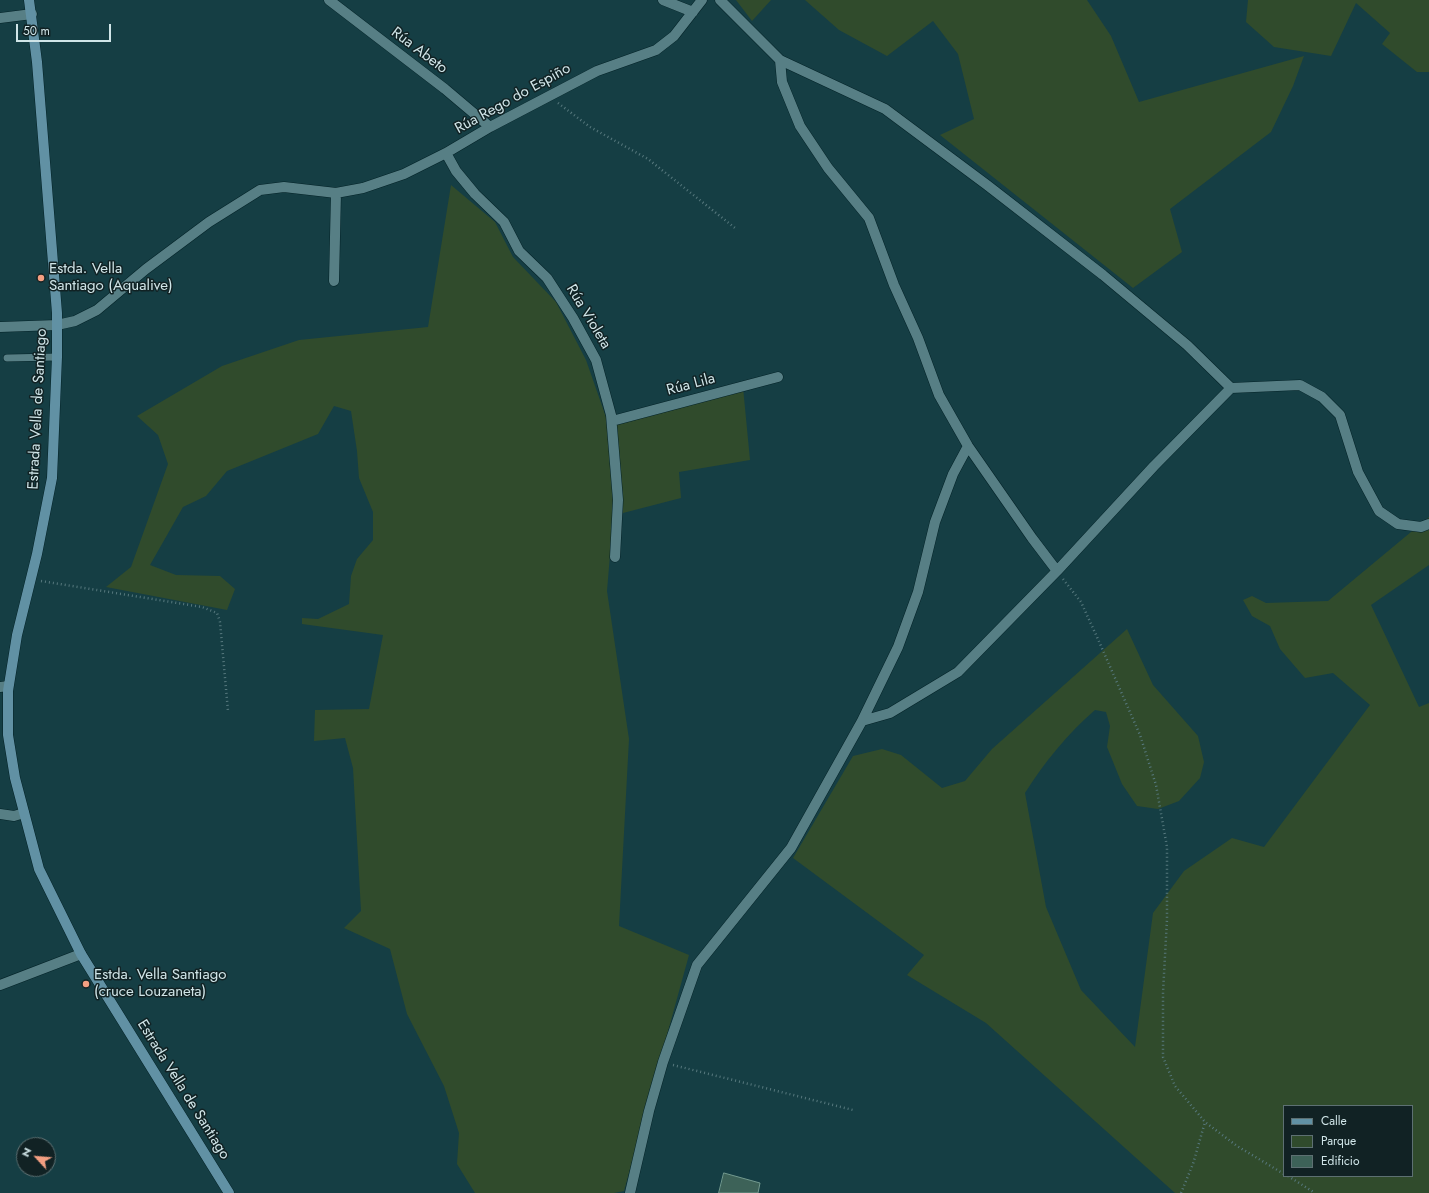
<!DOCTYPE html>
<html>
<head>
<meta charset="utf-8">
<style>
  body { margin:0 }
  #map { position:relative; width:1429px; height:1193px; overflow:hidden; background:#153e44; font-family:Jost,sans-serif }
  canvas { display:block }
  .legend { position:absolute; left:1283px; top:1105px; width:130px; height:72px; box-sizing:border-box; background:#112224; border:1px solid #5d7072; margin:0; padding:5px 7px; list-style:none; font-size:12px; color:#d0e5e8 }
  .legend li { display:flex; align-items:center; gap:8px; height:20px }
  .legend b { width:20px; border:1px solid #5d7072 }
  .north { position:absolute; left:16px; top:1137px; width:40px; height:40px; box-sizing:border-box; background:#112224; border:1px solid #5d7072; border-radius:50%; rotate:296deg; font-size:11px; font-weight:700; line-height:16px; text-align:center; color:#d0e5e8 }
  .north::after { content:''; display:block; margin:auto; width:14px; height:18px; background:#f39f82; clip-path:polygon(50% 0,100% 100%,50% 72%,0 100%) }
  .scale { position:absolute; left:16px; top:24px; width:95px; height:18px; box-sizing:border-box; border:2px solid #d0e5e8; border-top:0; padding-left:5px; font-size:12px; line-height:14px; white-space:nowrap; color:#d0e5e8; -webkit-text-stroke:3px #112224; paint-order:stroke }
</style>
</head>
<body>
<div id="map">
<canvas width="1429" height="1193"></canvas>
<ul class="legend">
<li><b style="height:5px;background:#6191a4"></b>Calle</li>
<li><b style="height:11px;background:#304b2c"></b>Parque</li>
<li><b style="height:11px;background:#3d6258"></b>Edificio</li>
</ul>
<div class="north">N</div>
<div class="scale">50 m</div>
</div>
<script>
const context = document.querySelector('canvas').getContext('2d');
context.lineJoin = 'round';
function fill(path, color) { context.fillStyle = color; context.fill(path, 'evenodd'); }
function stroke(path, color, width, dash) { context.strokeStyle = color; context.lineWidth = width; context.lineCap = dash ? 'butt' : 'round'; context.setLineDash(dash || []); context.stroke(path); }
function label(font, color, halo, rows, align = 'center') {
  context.font = font + ' Jost,sans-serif'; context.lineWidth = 3; context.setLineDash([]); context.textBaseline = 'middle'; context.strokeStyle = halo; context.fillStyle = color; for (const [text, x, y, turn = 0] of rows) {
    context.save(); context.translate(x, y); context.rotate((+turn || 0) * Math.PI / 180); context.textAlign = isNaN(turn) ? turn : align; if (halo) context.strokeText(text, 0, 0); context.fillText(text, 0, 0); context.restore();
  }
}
fill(new Path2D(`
  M736 0H771L752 21Z
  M805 0H1087L1111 36 1139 102 1304 56 1293 86 1271 132 1170 209 1182 252 1133 288 940 135 974 119 958 54 933 21 887 56 839 30Z
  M1248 0H1429V72H1417L1382 44 1390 33 1356 3 1331 56 1274 47 1246 22Z
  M451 185 495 222 513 257 556 302 586 360 607 420 743 387 750 460 679 472 681 498 623 513 611 543 607 591 629 739 619 926 689 955 624 1191 614 1193H475L457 1164 459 1133 444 1086 407 1014 390 949 344 928 361 911 353 768 345 738 314 741 315 710 369 709 383 635 302 624V618L318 619 349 604 351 576 357 559 373 540V512L359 478 357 451 351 411 334 406 318 434 227 471 206 496 183 507 150 565 176 575 220 576 235 589 227 610 106 587 131 567 168 464 158 435 137 416 222 366 299 340 428 327Z
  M1429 517V565L1371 605 1419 707 1429 703V1193H1175L986 1023 907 975 924 955 793 858 853 756 882 749 901 755 942 788 965 781 992 749 1127 629 1153 685 1198 736 1204 762 1200 778 1179 801 1158 809 1137 806 1122 784 1107 747 1110 726 1106 712 1095 710C1068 733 1044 763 1025 793L1046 907 1081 990 1135 1047 1153 913 1184 871 1232 838 1264 847 1370 705 1333 673 1305 678 1280 649 1270 626 1252 616 1243 600 1252 596 1266 603 1328 601ZM1284 1106H1412V1176H1284Z`), '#304b2c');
const building = new Path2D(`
  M724 1173 760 1183 758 1193H719Z`);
fill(building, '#3d6258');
stroke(building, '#739a8f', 1);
const service = new Path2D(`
  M7 358 57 357`);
const minor = new Path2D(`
  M329 0 445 89 490 127
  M663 0 693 12
  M720 0 780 60 885 109 987 185 1103 275 1187 345 1231 388
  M0 18 32 14
  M780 60 782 82 800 126 828 168 869 218 894 285 918 338 939 395 968 446 1032 538 1057 571
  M446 153 456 171 475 194 504 222 519 251 547 278 573 318 596 360 611 415 618 500 615 557
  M334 281 336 193
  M0 327 57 325 75 321 97 310 146 269 209 222 260 190 284 187 336 193 363 188 404 174 446 153 490 127 597 71 656 50 674 36 702 0
  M612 421 778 377
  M0 687 8 686
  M862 721 890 713 958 672 1057 571 1154 466 1231 388 1300 385 1322 397 1340 415 1358 472 1379 511 1398 524 1421 527 1429 524
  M0 814 14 816 24 813
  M0 985 81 954
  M630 1193 649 1111 663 1062 697 965 791 848 862 721 898 647 918 592 935 522 953 474 968 446`);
const secondary = new Path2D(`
  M29 0 37 62 57 313V357L52 478 37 554 17 635 8 691V735L15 778 39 869 81 954 229 1193`);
stroke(service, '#042328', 8);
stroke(minor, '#042328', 11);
stroke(secondary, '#042328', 11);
stroke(new Path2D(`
  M558 103 590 127 648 159 735 228
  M1063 579 1081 602 1097 637 1140 735 1156 785 1167 847V919L1163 993V1057L1175 1086 1205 1122 1237 1146 1284 1174
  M41 581 202 607 217 613 220 622 228 711
  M673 1065 853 1110
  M1288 1176 1315 1193
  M1181 1193 1193 1164 1205 1122`), '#57797e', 2.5, [1, 3]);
stroke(service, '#577f85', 7);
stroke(minor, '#577f85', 10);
stroke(secondary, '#6191a4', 10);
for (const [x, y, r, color] of [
  [41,278,4,"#f39f82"],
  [86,984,4,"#f39f82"]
]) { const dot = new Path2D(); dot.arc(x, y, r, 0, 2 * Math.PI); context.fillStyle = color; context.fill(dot); stroke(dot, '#112224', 1.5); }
label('15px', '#d0e5e8', '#112224', [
  ["Rúa Abeto",419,51,37],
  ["Rúa Rego do Espiño",513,99,-29],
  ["Rúa Violeta",588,317,59],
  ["Rúa Lila",691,385,-15],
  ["Estrada Vella de Santiago",38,409,-87],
  ["Estrada Vella de Santiago",183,1090,58]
]);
label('15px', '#d0e5e8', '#112224', [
  ["Estda. Vella",49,269],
  ["Santiago (Aqualive)",49,286],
  ["Estda. Vella Santiago",94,975],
  ["(cruce Louzaneta)",94,992]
], 'left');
</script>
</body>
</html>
